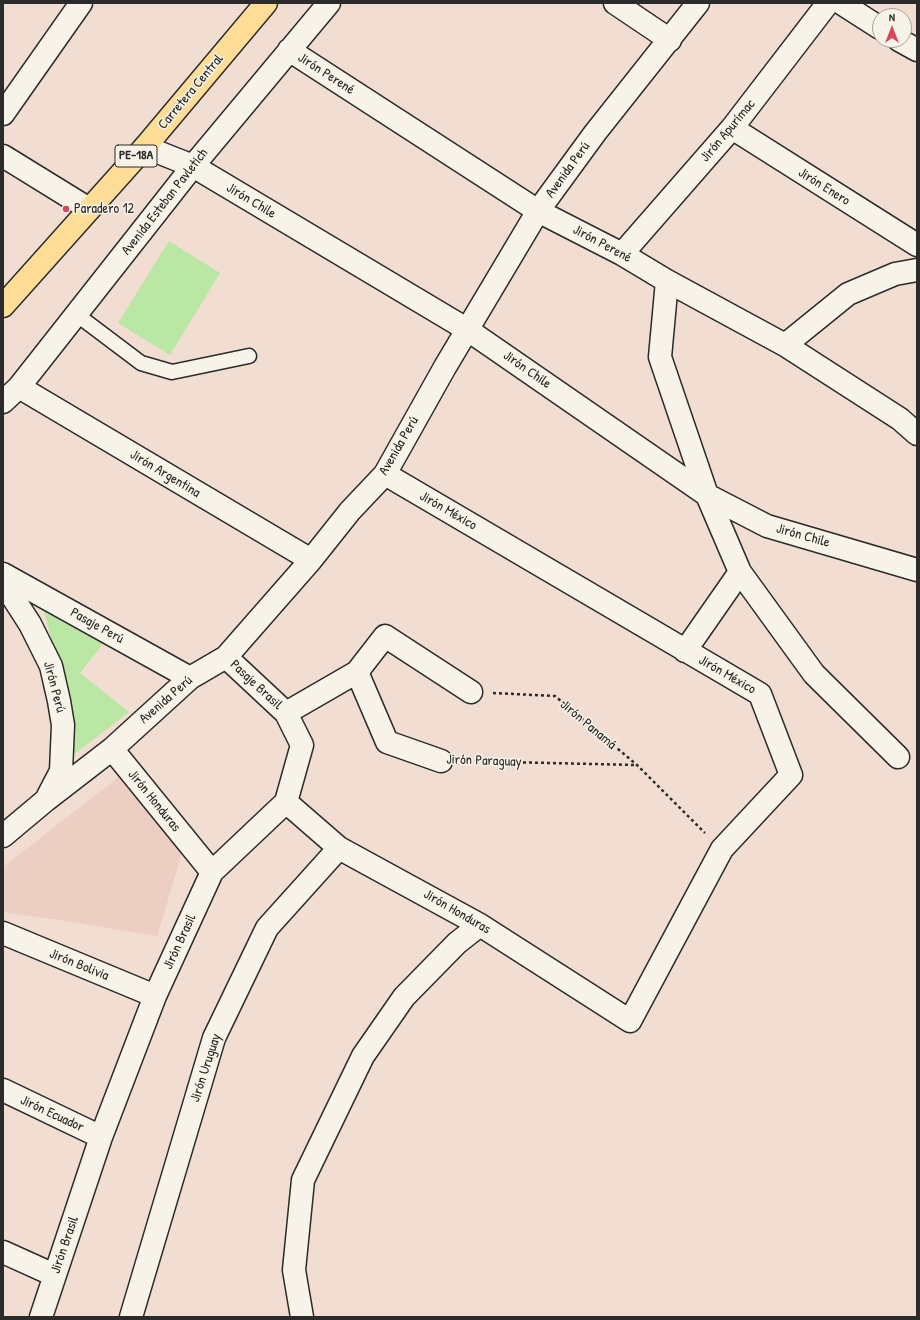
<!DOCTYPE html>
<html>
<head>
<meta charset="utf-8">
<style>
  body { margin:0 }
  #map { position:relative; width:920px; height:1320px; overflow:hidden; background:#f1ddd2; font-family:"Patrick Hand",sans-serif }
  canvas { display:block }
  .frame { position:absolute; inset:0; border:4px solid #2b2b2b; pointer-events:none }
  .north { position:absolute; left:872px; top:8px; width:40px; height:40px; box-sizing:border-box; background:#f7f3e8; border:1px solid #a5a39c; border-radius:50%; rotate:0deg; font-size:11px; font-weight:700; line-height:16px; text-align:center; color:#2b2b2b }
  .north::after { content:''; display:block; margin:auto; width:14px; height:18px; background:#d1495b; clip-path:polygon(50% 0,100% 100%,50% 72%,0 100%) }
</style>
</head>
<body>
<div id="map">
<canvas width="920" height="1320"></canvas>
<div class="frame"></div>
<div class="north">N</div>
</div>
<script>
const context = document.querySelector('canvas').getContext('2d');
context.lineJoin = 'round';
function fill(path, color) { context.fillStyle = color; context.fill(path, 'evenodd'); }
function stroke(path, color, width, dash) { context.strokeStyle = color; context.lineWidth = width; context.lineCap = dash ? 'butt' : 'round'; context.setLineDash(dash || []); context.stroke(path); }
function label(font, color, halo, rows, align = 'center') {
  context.font = font + ' "Patrick Hand",sans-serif'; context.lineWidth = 3; context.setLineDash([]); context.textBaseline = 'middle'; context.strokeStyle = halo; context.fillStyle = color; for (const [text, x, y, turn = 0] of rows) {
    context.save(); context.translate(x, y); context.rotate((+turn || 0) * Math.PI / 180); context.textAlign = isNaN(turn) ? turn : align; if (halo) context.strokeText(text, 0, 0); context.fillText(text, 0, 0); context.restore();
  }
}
fill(new Path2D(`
  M125 772 187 837 157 936 73 922 3 912V867Z`), '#edcec2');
fill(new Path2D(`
  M169 241 220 273 170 355 118 323Z
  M40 595 117 626 80 673 129 712 67 760 61 677Z`), '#bbe7a4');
const lane = new Path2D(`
  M76 314 141 363 172 372 249 356`);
const street = new Path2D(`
  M615 3 670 40
  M841 3 880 28
  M899 40 917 50
  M289 50 538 211 622 254 667 281 785 345 900 419 917 434
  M3 114 81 3
  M732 128 917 245
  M145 147 193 166 468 330 707 495 767 526 917 570
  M3 156 89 209
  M622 254 732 128 828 3
  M667 281 660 357 707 495 740 572 814 674 898 757
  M785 345 848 294 895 274 917 270
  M19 387 311 560
  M3 402 19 387 193 166 329 3
  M3 574 190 678
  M3 582 30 624 51 666 59 701 63 725 61 771 48 796
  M685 651 740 572
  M357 672 387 742 441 761
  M286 713 357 672 385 636 471 692
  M112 749 212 872
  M286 802 339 848 480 925 630 1021 722 849 791 775 760 694 385 474
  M3 836 46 800 112 749 190 678 226 657 311 560 350 511 385 474 445 367 538 211 595 133 698 3
  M3 933 155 996
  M3 1090 101 1137
  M3 1252 54 1275
  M41 1317 101 1137 155 996 212 872 286 802 302 745 286 713 226 657
  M131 1317 214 1038 267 928 339 848
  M302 1317 294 1270 303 1180 363 1056 404 997 457 943 480 925`);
const highway = new Path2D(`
  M3 306 145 147 266 3`);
stroke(lane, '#2b2b2b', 17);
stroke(street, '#2b2b2b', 25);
stroke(highway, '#2b2b2b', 25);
stroke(new Path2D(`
  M493 693 555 696 637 765 705 833
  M463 761 636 765`), '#2b2b2b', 2.5, [3, 3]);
stroke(lane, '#f7f3e8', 14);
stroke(street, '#f7f3e8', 22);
stroke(highway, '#ffdd96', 22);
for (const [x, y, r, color] of [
  [66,209,4,"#d1495b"]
]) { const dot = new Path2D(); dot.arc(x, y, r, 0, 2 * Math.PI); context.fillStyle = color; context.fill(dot); stroke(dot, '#f7f3e8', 1.5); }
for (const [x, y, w] of [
  [136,156,42]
]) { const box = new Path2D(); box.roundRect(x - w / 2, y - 11, w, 22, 3); context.fillStyle = '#f7f3e8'; context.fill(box); stroke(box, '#2b2b2b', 1); }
label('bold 13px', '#2b2b2b', null, [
  ["PE-18A",136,156]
]);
label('14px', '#2b2b2b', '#f7f3e8', [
  ["Jirón Perené",326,74,33],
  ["Carretera Central",191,92,-50],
  ["Jirón Apurímac",728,131,-50],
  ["Avenida Perú",568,170,-54],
  ["Jirón Enero",824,187,32],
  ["Jirón Chile",251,201,31],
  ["Avenida Esteban Pavletich",165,202,-52],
  ["Jirón Perené",602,244,28],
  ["Jirón Chile",527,370,35],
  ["Avenida Perú",399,446,-60],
  ["Jirón Argentina",165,474,31],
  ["Jirón México",448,511,30],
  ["Jirón Chile",803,536,16],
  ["Pasaje Perú",97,626,29],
  ["Jirón México",727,675,30],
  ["Pasaje Brasil",256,685,43],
  ["Jirón Perú",54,687,75],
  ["Avenida Perú",166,700,-41],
  ["Jirón Panamá",588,725,40],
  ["Jirón Paraguay",484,761,2],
  ["Jirón Honduras",154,801,51],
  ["Jirón Honduras",457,912,30],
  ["Jirón Brasil",180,942,-65],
  ["Jirón Bolivia",79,965,22],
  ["Jirón Uruguay",206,1068,-72],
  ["Jirón Ecuador",52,1114,25],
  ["Jirón Brasil",65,1245,-71]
]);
label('14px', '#2b2b2b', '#f7f3e8', [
  ["Paradero 12",74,209]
], 'left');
</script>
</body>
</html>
